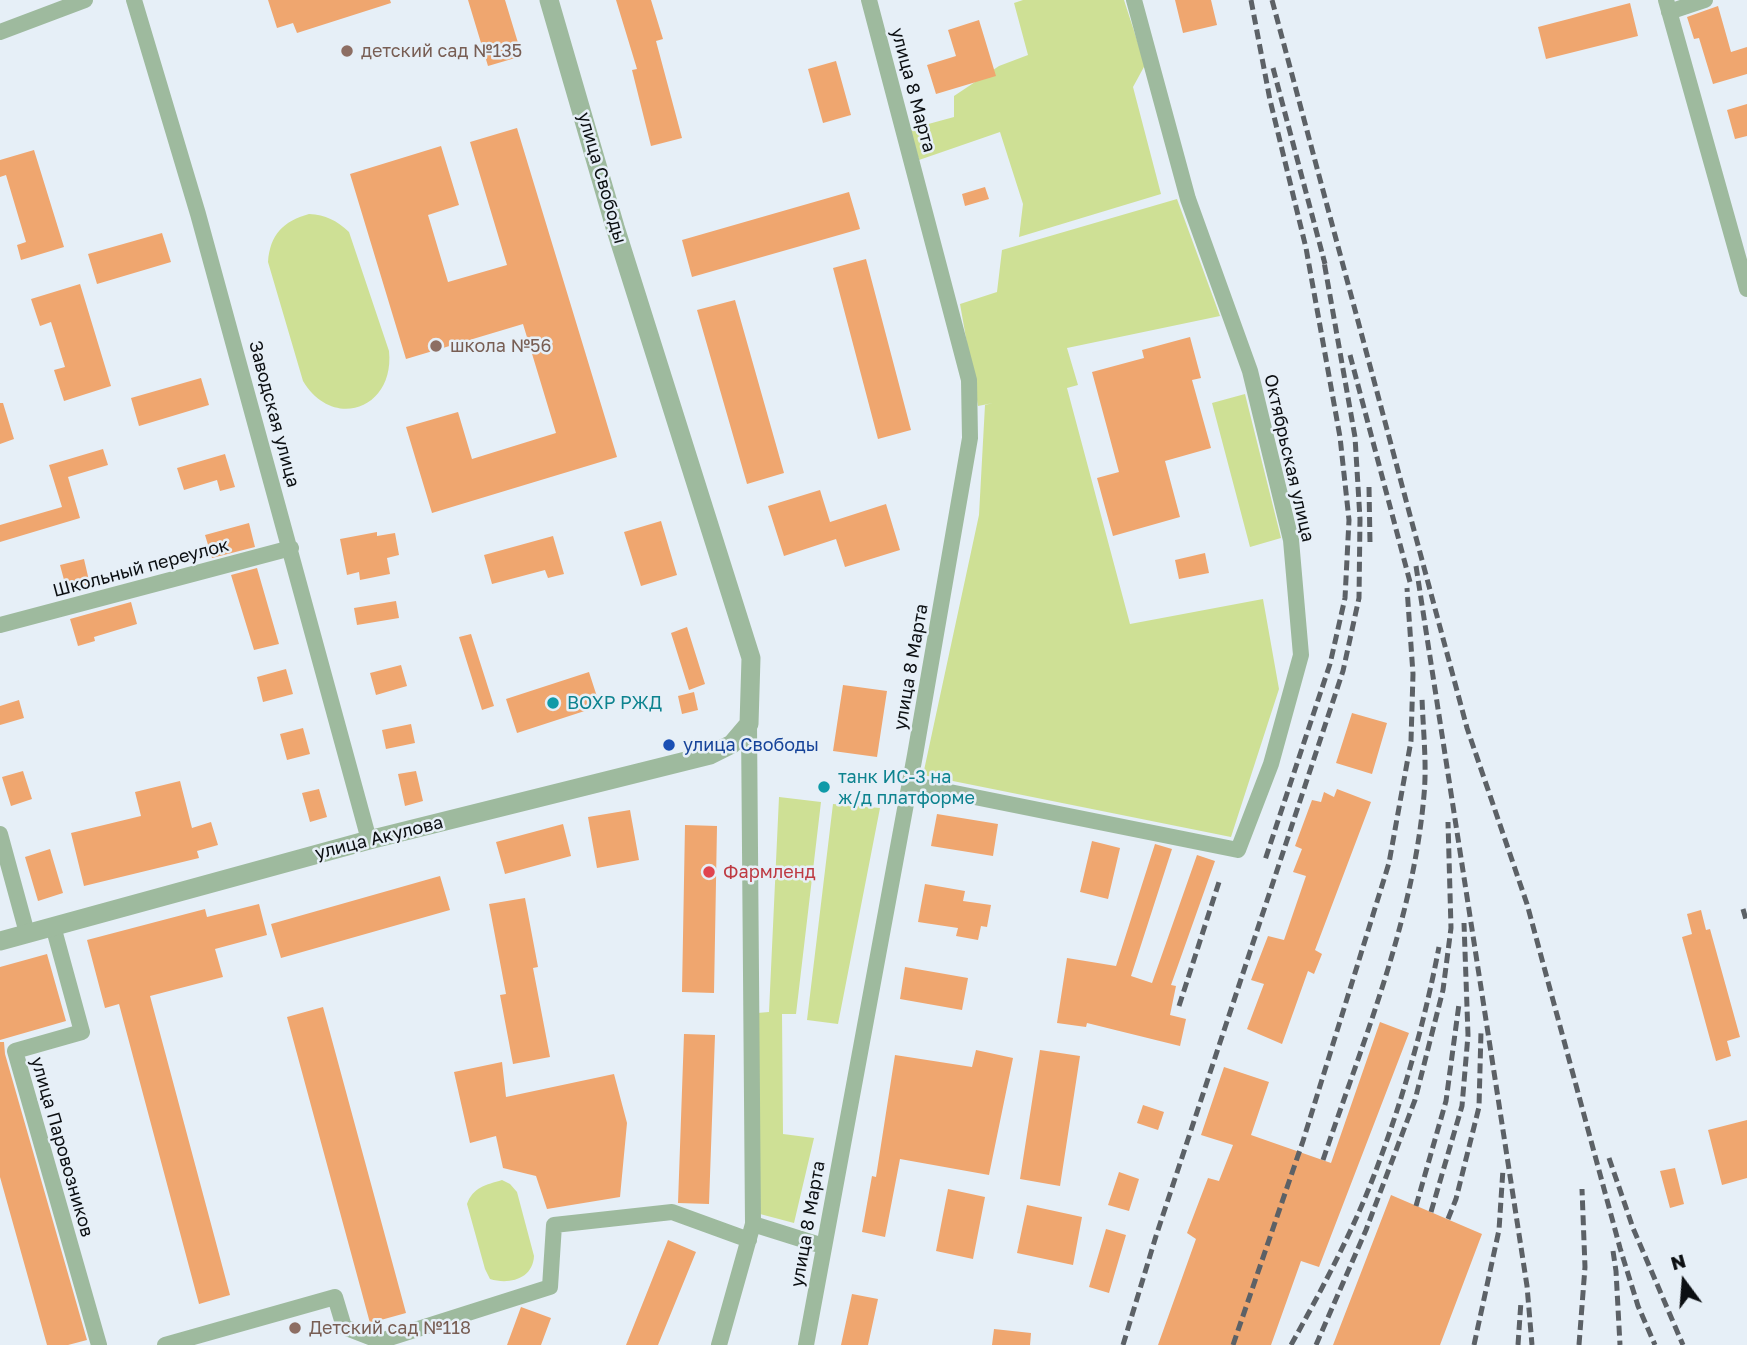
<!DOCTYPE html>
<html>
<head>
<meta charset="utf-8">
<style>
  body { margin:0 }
  #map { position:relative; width:1747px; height:1345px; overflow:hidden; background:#e6eff7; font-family:"Golos Text",sans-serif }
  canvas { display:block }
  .north { position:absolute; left:1649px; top:1247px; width:70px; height:70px; -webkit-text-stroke:5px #e6eff7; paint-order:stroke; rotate:344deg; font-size:19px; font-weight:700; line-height:28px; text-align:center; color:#0c0f12 }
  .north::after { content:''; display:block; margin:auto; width:24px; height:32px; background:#0c0f12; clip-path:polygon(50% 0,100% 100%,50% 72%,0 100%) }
</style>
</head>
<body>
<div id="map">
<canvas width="1747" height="1345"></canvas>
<div class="north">N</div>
</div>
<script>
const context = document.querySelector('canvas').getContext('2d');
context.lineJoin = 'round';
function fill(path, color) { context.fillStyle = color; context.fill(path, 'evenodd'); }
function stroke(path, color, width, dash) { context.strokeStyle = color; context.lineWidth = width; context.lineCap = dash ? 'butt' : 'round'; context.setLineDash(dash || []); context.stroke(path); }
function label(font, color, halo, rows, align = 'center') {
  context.font = font + ' "Golos Text",sans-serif'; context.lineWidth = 5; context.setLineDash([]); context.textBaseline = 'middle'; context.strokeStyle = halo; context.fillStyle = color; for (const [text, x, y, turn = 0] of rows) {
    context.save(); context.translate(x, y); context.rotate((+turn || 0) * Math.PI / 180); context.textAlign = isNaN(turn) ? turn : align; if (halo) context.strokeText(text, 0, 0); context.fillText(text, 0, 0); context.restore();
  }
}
fill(new Path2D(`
  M1023 0H1124L1145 65 1133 87 1161 194 1019 237 1023 204 1000 132 919 160 910 129 954 117V96L999 66 1028 55 1014 3Z
  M1177 199 1220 316 1067 348 1078 385 1067 388 1130 624 1263 599 1279 689 1231 837 923 775 979 515 985 405 993 403 978 406 960 304 997 292 1002 250Z
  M309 214C326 215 336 220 349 232L389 351C395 409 333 431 303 381L268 262C270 235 283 221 309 214Z
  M1245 394 1281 538 1250 547 1212 403Z
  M779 797 821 802 796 1014H782L783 1134 814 1138 794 1223 760 1214 757 1013 769 1012Z
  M833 804 880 808 838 1024 807 1020Z
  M502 1180 510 1184 517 1192 534 1256C533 1279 509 1285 490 1279L485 1269 467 1204C473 1187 486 1185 502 1180Z`), '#cee095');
fill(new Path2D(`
  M268 0H390L391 3 297 33 293 23 277 28Z
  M468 0H505L522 56 488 66Z
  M616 0H651L663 39 656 41 682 138 651 146 632 70 637 69Z
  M1175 0H1211L1217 25 1183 33Z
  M1630 3 1638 36 1546 59 1538 27Z
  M1718 6 1731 52 1747 47V74L1713 84 1699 38 1694 39 1687 17Z
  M979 20 996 76 936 94 927 65 956 56 948 30Z
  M836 61 851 115 823 123 808 69Z
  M1747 104V136L1735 139 1727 110Z
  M517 128 617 457 432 513 406 427 458 412 472 459 556 433 523 324 406 359 350 174 441 146 459 205 428 215 448 282 507 265 470 142Z
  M34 150 64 247 21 260 17 245 26 242 6 175 0 177V160Z
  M985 187 989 199 965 206 962 194Z
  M849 192 860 229 692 277 682 240Z
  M162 233 171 262 97 284 88 254Z
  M866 259 911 430 878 439 833 268Z
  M80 284 111 386 64 401 54 370 65 367 51 322 40 326 31 299Z
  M735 300 784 473 747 484 697 310Z
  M1190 337 1201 378 1192 380 1211 448 1165 461 1180 517 1113 536 1097 478 1119 472 1092 372 1144 358 1142 350Z
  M201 378 209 405 139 426 131 398Z
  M0 403H3L14 439 0 444Z
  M103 449 108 465 68 477 80 518 0 542V525L62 507 49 465Z
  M225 454 235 487 220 491 217 480 184 490 177 468Z
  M820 490 830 522 886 504 900 550 845 567 836 539 784 556 768 506Z
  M661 521 677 575 641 586 624 532Z
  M249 523 255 547 212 558 205 535Z
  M377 532V536L395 533 399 555 387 558 390 574 360 580 359 572 347 575 340 539Z
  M553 536 564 574 548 578 545 570 492 584 484 555Z
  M1205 553 1209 573 1179 579 1175 560Z
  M84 559 90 585 67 591 60 565Z
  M257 568 279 644 254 650 231 575Z
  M396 601 399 618 357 625 354 608Z
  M131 602 137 624 94 637 95 641 78 646 70 619Z
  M687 627 705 684 689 690 671 633Z
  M471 634 494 706 482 710 459 637Z
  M401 665 407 686 376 695 370 673Z
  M286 669 293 694 263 702 257 677Z
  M589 672 600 706 517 733 506 699Z
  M843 685 887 691 877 757 833 751Z
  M694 692 698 710 682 714 678 696Z
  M19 700 24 718 0 725V706Z
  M1352 713 1387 723 1372 774 1336 763Z
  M411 724 415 743 386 749 382 730Z
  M303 728 310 754 287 760 280 734Z
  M23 771 32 799 11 806 2 777Z
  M416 771 423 801 405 806 398 774Z
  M180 781 192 828 211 822 218 845 197 851 199 858 84 886 71 833 141 816 135 792Z
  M319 789 327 817 310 822 302 793Z
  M1337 789 1371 802 1315 950 1322 954 1314 974 1308 971 1282 1044 1247 1029 1264 984 1251 980 1268 936 1284 940 1306 876 1293 872 1302 849 1295 846 1312 800 1321 802 1324 792 1334 797Z
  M630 810 639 860 597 868 588 817Z
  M937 814 998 824 993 856 931 846Z
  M563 824 571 856 505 874 496 842Z
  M685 825 717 826 714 993 682 992Z
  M1092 841 1120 848 1108 899 1080 892Z
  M1155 844 1172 849 1131 976 1152 983 1197 855 1215 861 1171 985 1176 986 1170 1015 1186 1019 1180 1046 1087 1023 1086 1027 1057 1023 1067 958 1116 966Z
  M50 849 63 893 38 901 25 857Z
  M440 876 450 910 281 958 271 924Z
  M925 884 965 891 963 901 991 905 987 927 981 926 978 940 956 936 958 928 918 922Z
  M525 898 538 967 533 968 550 1057 513 1064 500 995 506 994 489 904Z
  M259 904 267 935 215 949 223 977 150 996 230 1295 199 1304 119 1004 105 1008 87 940 205 909 207 917Z
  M1701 910 1706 930 1710 929 1740 1037 1727 1041 1731 1056 1716 1061 1682 937 1692 934 1687 914Z
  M47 954 66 1021 0 1040V967Z
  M905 967 968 978 962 1010 900 999Z
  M323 1007 406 1313 370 1323 287 1017Z
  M1380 1022 1409 1033 1319 1267 1301 1261 1271 1345H1158L1196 1239 1187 1233 1208 1178 1219 1181 1233 1145 1201 1135 1224 1067 1269 1082 1251 1135 1331 1163Z
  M684 1034 715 1035 709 1204 678 1203Z
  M0 1042H4L5 1054 87 1340 68 1345H47L0 1177Z
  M976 1050 1013 1058 989 1175 900 1159 885 1237 862 1232 872 1176 876 1177 895 1055 972 1067Z
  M1040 1050 1080 1056 1060 1186 1020 1179Z
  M502 1062 506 1097 614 1074 627 1123 620 1197 547 1209 536 1176 503 1168 496 1136 470 1143 454 1072Z
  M1143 1105 1164 1112 1158 1130 1137 1123Z
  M1747 1120V1178L1722 1185 1708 1130Z
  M1675 1168 1684 1204 1670 1208 1660 1171Z
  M1119 1172 1139 1179 1129 1211 1108 1205Z
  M948 1189 985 1197 973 1259 936 1251Z
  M1391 1195 1482 1234 1440 1345H1333Z
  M1027 1205 1082 1217 1073 1265 1017 1253Z
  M1106 1229 1126 1235 1109 1293 1089 1287Z
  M668 1240 696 1252 658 1345H626Z
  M852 1294 878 1299 868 1345H841Z
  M521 1307 551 1318 541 1345H507Z
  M994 1329 1031 1333 1030 1345H992Z`), '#efa66f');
stroke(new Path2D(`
  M134 0 198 214 369 840
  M1666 0 1747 289
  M1669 12 1705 0
  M0 32 85 0
  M0 625 291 548
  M910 784 1238 850 1271 764 1301 655 1291 540 1250 371 1188 199 1134 0
  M0 834 27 933
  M53 926 82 1032 15 1051 99 1345
  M753 1224 823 1246
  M165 1345 335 1297 344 1327 380 1341 550 1287 554 1225 672 1212 749 1240
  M719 1345 753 1224 749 724
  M806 1345 915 755 970 438 969 380 869 0`), '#9eba9e', 16);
stroke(new Path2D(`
  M0 941 369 840 710 755 732 744 749 724 751 658 615 227 549 0`), '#9eba9e', 19);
stroke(new Path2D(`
  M1251 0 1270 100 1306 248 1340 437 1349 520 1345 598 1330 664 1264 863
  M1272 0 1467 728 1527 904 1620 1248 1638 1306 1655 1345
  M1273 68 1325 264
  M1350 355 1410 582
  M1369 487 1370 543
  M1416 566 1527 1286 1532 1345
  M1743 909 1747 923
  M1179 1006 1220 879
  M1609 1158 1633 1228 1683 1345
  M1323 1160C1363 1041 1413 922 1424 795 1427 763 1423 730 1422 698
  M1416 1206 1446 1101 1459 1004
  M1431 1212 1462 1106 1468 1035 1464 923
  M1448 1219 1456 1199 1479 1107 1481 1031
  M1613 1251 1616 1271 1620 1345
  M1123 1345 1156 1236 1343 671 1359 598 1360 519 1355 437 1323 256
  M1233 1345 1303 1141 1389 863 1411 741 1413 674 1407 588
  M1291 1345C1321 1291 1351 1235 1373 1178 1402 1103 1424 1025 1439 947
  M1316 1345 1366 1230 1415 1100 1443 990 1451 928 1448 822
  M1474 1345 1499 1230 1503 1169
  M1518 1345 1521 1301
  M1579 1345 1585 1267 1582 1189`), '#5c6166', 5, [10, 5]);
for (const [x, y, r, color] of [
  [347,51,7,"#8d6e63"],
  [436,346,7,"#8d6e63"],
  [553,703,7,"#0f9aa8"],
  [669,745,7,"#1a4fb4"],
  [824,787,7,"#0f9aa8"],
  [709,872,7,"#e0444e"],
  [295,1328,7,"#8d6e63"]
]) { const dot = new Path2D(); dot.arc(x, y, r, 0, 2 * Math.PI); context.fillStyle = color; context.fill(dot); stroke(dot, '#e6eff7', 2.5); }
label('18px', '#785e54', '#e6eff7', [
  ["детский сад №135",361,51],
  ["школа №56",450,346],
  ["Детский сад №118",309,1328]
], 'left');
label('18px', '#0c0f12', '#e6eff7', [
  ["улица 8 Марта",913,90,75],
  ["улица Свободы",602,178,74],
  ["Заводская улица",274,414,75],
  ["Октябрьская улица",1289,458,77],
  ["Школьный переулок",141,568,-15],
  ["улица 8 Марта",911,667,-80],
  ["улица Акулова",379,838,-14],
  ["улица Паровозников",62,1147,74],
  ["улица 8 Марта",808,1224,-80]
]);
label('18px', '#0d838f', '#e6eff7', [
  ["ВОХР РЖД",567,703],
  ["танк ИС-3 на",838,777],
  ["ж/д платформе",838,798]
], 'left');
label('18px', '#164399', '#e6eff7', [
  ["улица Свободы",683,745]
], 'left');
label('18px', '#be3a42', '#e6eff7', [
  ["Фармленд",723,872]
], 'left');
</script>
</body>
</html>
